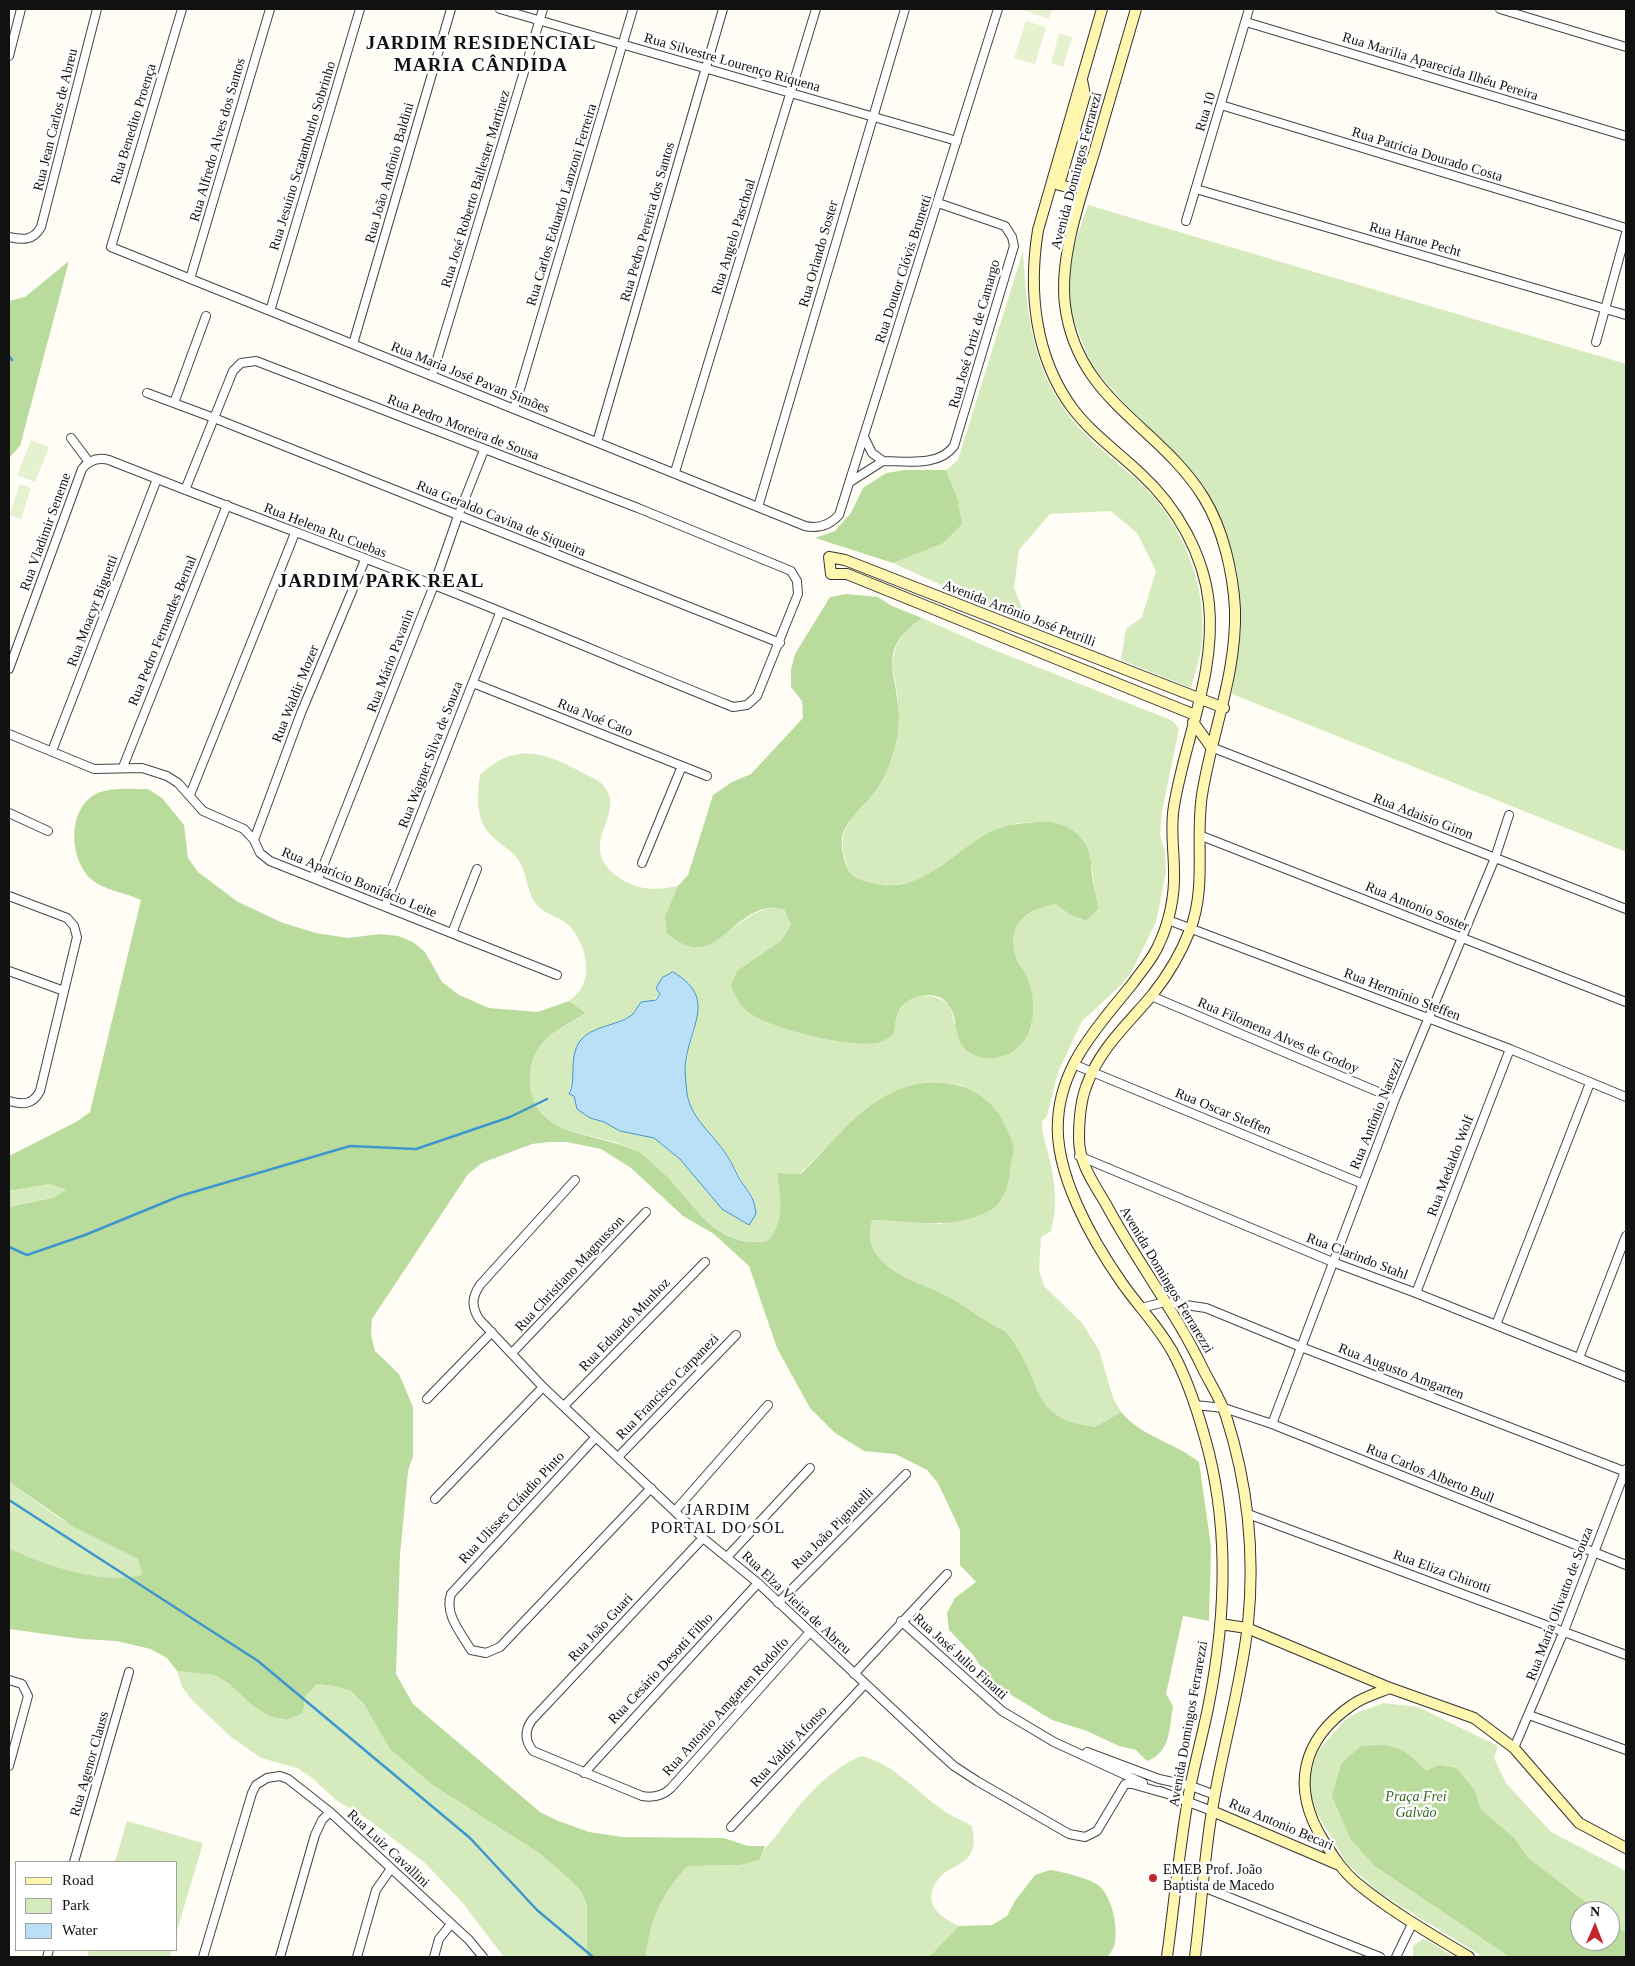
<!DOCTYPE html>
<html>
<head>
<meta charset="utf-8">
<style>
  body { margin:0 }
  #map { position:relative; width:1635px; height:1966px; overflow:hidden; background:#fffdf5; font-family:"Times New Roman",serif }
  canvas { display:block }
  .frame { position:absolute; inset:0; border:10px solid #111; pointer-events:none }
  .legend { position:absolute; left:15px; top:1861px; width:162px; height:90px; box-sizing:border-box; background:#fff; border:1px solid #a0a0a0; margin:0; padding:6px 9px; list-style:none; font-size:15px; color:#111 }
  .legend li { display:flex; align-items:center; gap:10px; height:25px }
  .legend b { width:25px; border:1px solid #a0a0a0 }
  .north { position:absolute; left:1570px; top:1901px; width:50px; height:50px; box-sizing:border-box; background:#fff; border:1px solid #a0a0a0; border-radius:50%; rotate:1deg; font-size:14px; font-weight:700; line-height:20px; text-align:center; color:#111 }
  .north::after { content:''; display:block; margin:auto; width:18px; height:22px; background:#c4262e; clip-path:polygon(50% 0,100% 100%,50% 72%,0 100%) }
</style>
</head>
<body>
<div id="map">
<canvas width="1635" height="1966"></canvas>
<div class="frame"></div>
<ul class="legend">
<li><b style="height:6px;background:#fff6b0"></b>Road</li>
<li><b style="height:14px;background:#d5ebbd"></b>Park</li>
<li><b style="height:14px;background:#b9e0f7"></b>Water</li>
</ul>
<div class="north">N</div>
</div>
<script>
const context = document.querySelector('canvas').getContext('2d');
context.lineJoin = 'round';
function fill(path, color) { context.fillStyle = color; context.fill(path, 'evenodd'); }
function stroke(path, color, width, dash) { context.strokeStyle = color; context.lineWidth = width; context.lineCap = dash ? 'butt' : 'round'; context.setLineDash(dash || []); context.stroke(path); }
function label(font, color, halo, rows, align = 'center') {
  context.font = font + ' "Times New Roman",serif'; context.lineWidth = 5; context.setLineDash([]); context.textBaseline = 'middle'; context.strokeStyle = halo; context.fillStyle = color; for (const [text, x, y, turn = 0] of rows) {
    context.save(); context.translate(x, y); context.rotate((+turn || 0) * Math.PI / 180); context.textAlign = isNaN(turn) ? turn : align; if (halo) context.strokeText(text, 0, 0); context.fillText(text, 0, 0); context.restore();
  }
}
fill(new Path2D(`
  M1088 205 1626 364V852L1232 694 1241 632 1237 570 1226 534 1210 497 1168 445 1129 409 1092 366 1071 314 1069 280 1074 245Z
  M1023 251C1026 303 1030 354 1058 400 1079 434 1110 456 1140 483 1181 521 1207 584 1202 640 1201 656 1195 673 1191 688L1121 660 1126 629 1142 617 1156 571 1137 533 1111 511 1050 514 1019 550 1014 588 1029 625 893 563 906 557 957 497 946 470 958 460Z
  M922 618 987 647 1173 721 1179 729 1162 811 1160 835 1165 852 1166 872 1156 922 1132 971 1120 986 1082 1021 1058 1072 1047 1116 1042 1122C1042 1135 1046 1144 1049 1157 1055 1182 1058 1206 1051 1231L1041 1237 1039 1270 1044 1286 1082 1323 1099 1350 1113 1398 1121 1412 1095 1427C1030 1418 1045 1391 1016 1346 1013 1340 1007 1333 1001 1329 983 1320 967 1307 949 1297 928 1286 867 1267 868 1235 868 1230 870 1225 871 1220L941 1224 1011 1163C1019 1144 1005 1130 993 1117 985 1108 975 1092 964 1087 957 1083 946 1083 938 1082 877 1081 840 1137 800 1174L778 1173C781 1200 785 1219 768 1241 713 1248 698 1205 662 1173 654 1165 645 1156 636 1151 597 1128 529 1142 530 1079 531 1040 557 1031 586 1013L569 1001C573 998 577 994 580 990 594 972 583 938 567 924 559 917 545 914 538 906 526 893 528 876 519 861 513 851 502 846 494 838 475 822 477 797 480 775 514 742 544 752 581 772 593 778 604 781 609 795 614 811 602 828 600 844 597 867 624 885 644 888 655 890 667 888 678 886L665 916 697 948 712 943 753 914 768 908 784 909 791 925 781 941 767 951 750 1013 779 1026 814 1036 894 1034C895 1023 896 1014 903 1005 914 991 937 993 948 1005 952 1009 953 1018 954 1023L1032 1025C1032 1014 1034 1002 1031 991 1029 979 1020 970 1016 959 1004 925 1025 911 1055 904L1069 914 1086 921 1098 909 1090 857 1036 822 1018 823 986 835 928 877 912 882 894 885H876L860 881 848 869 843 852V834L851 819 874 793 894 753 897 735 898 698 892 664 896 646 905 633ZM660 994 695 1029C685 1054 680 1085 692 1111 700 1127 715 1139 726 1153 736 1168 742 1184 754 1198L697 1179 680 1159 654 1138 620 1131 604 1122 590 1118 574 1096 569 1094 582 1038 632 1015 641 1002H651Z
  M50 1184 66 1190 52 1198 9 1207V1191Z
  M9 1482 59 1518 138 1559 142 1576C103 1584 43 1568 9 1548Z
  M177 1671 214 1675 228 1683 253 1706 269 1716 287 1720 303 1713 305 1697 317 1684 334 1686 351 1691 364 1704 390 1748 408 1764 434 1786 539 1853 568 1878 580 1890 587 1905V1957H504L461 1901 425 1863 369 1820 336 1800 311 1777 297 1768 261 1758 231 1737 193 1701 182 1687Z
  M1384 1703 1418 1707 1498 1746 1494 1758 1506 1783 1551 1832 1626 1871V1957H1483L1380 1893 1348 1865 1312 1806 1309 1776 1319 1750 1344 1721 1356 1713ZM1580 1911H1610V1941H1580Z
  M861 1756C894 1764 915 1790 941 1809 950 1816 962 1820 972 1826 974 1838 976 1846 969 1856 963 1865 948 1868 941 1876 920 1899 936 1916 959 1926L929 1957H646C649 1922 663 1891 688 1866L741 1865 758 1860C765 1846 771 1843 779 1832 802 1801 825 1772 861 1756Z
  M127 1821 203 1843 176 1934V1862H115Z
  M1423 1939 1427 1940 1454 1957H1413V1946Z
  M89 1950H172L169 1957H87Z`), '#d5ebbd');
fill(new Path2D(`
  M69 261 20 446 9 458V301L25 297Z
  M905 470H946L957 497 962 524 943 543 893 563 815 538 835 531 851 513 863 488 886 473Z
  M846 594 878 597 892 606 922 618C912 626 902 634 896 645 888 662 895 680 897 697 900 714 899 737 893 754 889 767 882 783 873 794 863 807 849 818 843 833 840 843 843 858 847 867 851 876 861 881 871 883 921 895 947 857 985 835 1004 824 1025 822 1047 822 1068 823 1086 836 1090 857 1092 863 1091 870 1092 876 1094 887 1097 898 1098 909L1086 921 1069 914 1055 904C1024 911 1006 924 1016 958 1018 964 1023 969 1026 975 1038 1000 1037 1039 1010 1053 1000 1058 989 1060 977 1056 950 1046 961 1023 949 1006 940 991 918 993 905 1003 896 1010 895 1024 894 1034 889 1037 882 1042 877 1043 846 1047 777 1030 751 1014 740 1007 736 997 731 986L737 971 781 941 791 925 784 909C779 909 773 907 768 908 728 915 712 974 667 933L665 916 678 886 688 875 713 795 732 782 751 774 803 718 802 701 791 687V670L795 654 830 597Z
  M148 789 162 798 184 825 188 858 198 872 238 902 283 923 316 933 348 938 380 934 398 936 413 942 425 952 442 982 459 995 489 1008 538 1012 569 1001 586 1013C558 1030 531 1040 530 1078 529 1138 593 1131 634 1150 644 1154 655 1166 663 1173 697 1205 714 1249 768 1241 785 1219 781 1200 777 1173L801 1174C832 1144 859 1105 900 1089 942 1072 991 1087 1007 1130 1009 1135 1012 1140 1013 1144 1015 1153 1011 1162 1010 1170 1009 1184 1003 1203 991 1210 954 1231 911 1221 872 1220 857 1267 919 1281 949 1297 967 1307 983 1320 1001 1329 1007 1332 1013 1340 1016 1346 1045 1391 1031 1418 1095 1427L1121 1412C1142 1437 1174 1442 1199 1462L1211 1547 1209 1621 1183 1616 1166 1694 1173 1706C1169 1728 1171 1752 1147 1761L1136 1750 1119 1746 1087 1731 1052 1720 992 1683 973 1655 949 1630 947 1613 955 1598 976 1582 960 1565V1530L938 1483 927 1470 895 1454 864 1451 835 1433 810 1408 777 1348 749 1266 714 1234 683 1216 631 1168 601 1149 567 1142H549L532 1144 482 1163 468 1174 372 1319 371 1335 375 1351 399 1374 413 1407V1456L408 1471 400 1555 396 1674 413 1704 540 1812 556 1820 589 1832 622 1837 724 1838 748 1846H765L759 1860 741 1865 688 1866C663 1891 649 1922 646 1957H587V1905L580 1890 568 1878 539 1853 434 1786 408 1764 390 1749 364 1704 351 1691 334 1686 317 1684 305 1697 303 1713 287 1720 269 1716 253 1706 228 1683 214 1675 177 1671 167 1658 151 1649 116 1641 82 1639 9 1629V1548C42 1565 106 1586 142 1575L138 1559 74 1527 9 1482V1207L52 1198 66 1190 50 1184 9 1191V1156L76 1122 90 1112 141 900C126 893 104 890 92 880 69 860 66 807 98 793 113 787 132 789 148 789Z
  M1381 1745C1401 1746 1413 1757 1426 1771L1439 1765 1456 1768 1474 1789 1481 1810 1515 1839 1527 1857 1597 1911H1580V1941H1610V1921L1626 1933V1957H1510L1375 1866 1351 1840 1332 1796 1341 1764 1361 1746Z
  M1050 1870C1060 1871 1091 1879 1098 1885 1112 1896 1118 1926 1115 1943 1114 1948 1110 1953 1108 1957H929L959 1926 992 1925 1007 1916 1015 1901 1035 1875Z`), '#b9dc9c');
fill(new Path2D(`
  M1020 9H1052L1049 19Z
  M1026 21 1046 27 1035 64 1014 58Z
  M1059 33 1072 37 1063 67 1051 63Z
  M31 440 49 447 35 482 17 475Z
  M20 484 31 488 21 519 9 515Z`), '#e6f2cf');
const water = new Path2D(`
  M673 972C716 997 692 1023 686 1059 684 1070 686 1083 687 1094 692 1120 712 1133 726 1154 733 1163 736 1175 743 1184 752 1197 754 1198 756 1214L749 1225 722 1209 680 1159 654 1138 620 1131 604 1122 590 1118 577 1109 574 1096 569 1094C577 1080 568 1058 580 1041 591 1026 617 1026 632 1015 635 1012 638 1006 641 1002L656 1000 660 994 656 988 662 978Z`);
fill(water, '#b9e0f7');
stroke(water, '#3f96cf', 1);
stroke(new Path2D(`
  M9 356 12 360
  M9 1247 27 1255 85 1235 180 1196 350 1146 416 1149 510 1117 547 1099
  M9 1500 258 1661 470 1838 537 1910 593 1957`), '#3f96cf', 2.5);
const street = new Path2D(`
  M182 9 111 247 805 526C819 529 830 525 839 515L998 9
  M500 9 957 141
  M1500 9 1626 47
  M1246 22 1626 136
  M9 56 21 9
  M1221 105 1626 228
  M1196 189 1626 315
  M1186 221 1249 9
  M9 237C23 240 33 241 41 227L97 9
  M190 279 270 9
  M270 311 360 9
  M1596 342 1626 233
  M353 344 451 9
  M432 376 543 9
  M147 393 214 418 780 643
  M174 403 206 316
  M514 409 633 9
  M71 438 89 462
  M597 442 723 9
  M883 461C906 461 939 467 954 446L1014 246 1012 237 1005 226 938 203
  M675 472 816 9
  M850 482 883 461 872 453 864 437
  M758 507 905 9
  M9 669 82 469C89 460 98 457 109 460 217 503 326 543 434 585 534 624 633 667 733 707L747 705 757 696 798 594 797 581 791 571 638 508 256 361 241 363 233 371 185 490
  M473 683 707 776
  M9 734 94 769 142 768 167 776 178 783 203 811 244 829 254 840 260 853 270 861 557 975
  M1211 747 1626 909
  M52 751 157 479
  M123 767 227 505
  M190 795 295 533
  M9 813 48 831
  M1199 835 1626 1002
  M254 840 301 713 365 560
  M642 863 682 766
  M318 879 434 585 458 516 484 450
  M9 896 67 918 74 926 77 937 40 1091C33 1105 22 1105 9 1101
  M385 906 500 613
  M1168 920 1510 1049 1626 1097
  M452 933 477 869
  M9 971 64 991
  M1151 996 1395 1099
  M1073 1064 1363 1184
  M1079 1156 1335 1263 1416 1293 1626 1377
  M575 1180 480 1285C472 1297 471 1306 479 1319L543 1387 703 1538 758 1583 934 1748 954 1766 977 1781 1069 1834 1085 1837 1097 1831 1125 1784H1132L1164 1793
  M1416 1293 1510 1049
  M1141 1308 1165 1302 1206 1308 1301 1347 1626 1472
  M1496 1325 1590 1083
  M512 1353 646 1212
  M1579 1358 1626 1236
  M427 1399 492 1332
  M1195 1405 1224 1408 1272 1424 1626 1565
  M564 1406 705 1262
  M1272 1424 1395 1099 1495 858 1509 815
  M596 1437 451 1594C444 1614 461 1633 471 1650L486 1653 500 1647 651 1488
  M618 1457 736 1335
  M435 1499 543 1387
  M675 1511 768 1405
  M1248 1514 1626 1655
  M703 1538 532 1720C524 1731 525 1741 533 1751L642 1796C654 1798 663 1796 671 1788L810 1632
  M728 1556 810 1468
  M778 1603 906 1474
  M901 1621 1002 1711 1054 1742 1143 1783
  M854 1674 947 1574
  M9 1680 22 1684 28 1696 9 1766
  M1529 1715 1626 1750
  M1514 1748 1564 1631 1626 1469
  M1087 1752 1159 1779 1191 1786 1215 1795
  M584 1773 758 1583
  M1160 1791 1212 1811
  M731 1827 865 1684
  M74 1862 129 1672
  M1203 1887 1380 1957
  M47 1957 49 1950
  M203 1957 252 1793 256 1785 267 1778 280 1776 288 1779 330 1812 469 1940 483 1957
  M280 1957 315 1835 322 1820 330 1812
  M357 1957 376 1890 390 1870
  M434 1957 439 1939 451 1924
  M1396 1957 1413 1922`);
const secondary = new Path2D(`
  M1102 9 1038 230C1028 292 1035 358 1073 409 1093 435 1118 452 1141 474 1177 507 1204 555 1209 604 1216 673 1185 739 1174 806 1170 828 1174 850 1174 871 1175 896 1169 923 1159 944 1153 959 1142 970 1133 983 1100 1024 1061 1064 1058 1120 1054 1173 1092 1240 1122 1283 1138 1306 1158 1326 1172 1351 1187 1378 1197 1409 1205 1438 1230 1526 1226 1619 1208 1708 1202 1738 1193 1769 1188 1799 1179 1851 1174 1905 1167 1957
  M1136 9C1122 56 1109 103 1095 150 1081 196 1059 257 1065 305 1077 401 1159 425 1204 498 1223 529 1233 572 1235 609 1237 673 1212 732 1202 795 1195 840 1207 887 1190 930 1181 953 1168 975 1153 994 1128 1024 1099 1049 1086 1087 1080 1103 1079 1122 1079 1139 1079 1164 1095 1185 1107 1206 1137 1262 1176 1312 1203 1369 1211 1385 1221 1400 1226 1416 1248 1484 1255 1554 1248 1624 1241 1687 1222 1749 1212 1811 1204 1859 1201 1909 1195 1957
  M1082 80 1085 95 1059 185 1072 188 1086 180
  M1195 715 847 574H831L829 557 845 560 1224 708
  M1193 722 1211 747
  M1220 1624 1247 1628 1390 1688 1474 1718 1514 1748 1579 1823 1626 1848
  M1390 1688C1377 1693 1363 1697 1352 1705 1301 1740 1291 1788 1323 1840 1333 1856 1343 1872 1358 1884 1392 1912 1431 1934 1469 1957
  M1212 1811 1339 1865`);
stroke(street, '#444', 10);
stroke(secondary, '#333', 12);
stroke(street, '#fff', 8);
stroke(secondary, '#fff6b0', 10);
for (const [x, y, r, color] of [
  [1153,1878,5,"#c4262e"]
]) { const dot = new Path2D(); dot.arc(x, y, r, 0, 2 * Math.PI); context.fillStyle = color; context.fill(dot); stroke(dot, '#fff', 2); }
label('14px', '#111', '#fff', [
  ["Rua Silvestre Lourenço Riquena",732,63,16],
  ["Rua Marilia Aparecida Ilhéu Pereira",1440,67,17],
  ["Rua 10",1206,112,-73],
  ["Rua Jean Carlos de Abreu",56,120,-76],
  ["Rua Benedito Proença",134,124,-73],
  ["Rua Alfredo Alves dos Santos",218,140,-74],
  ["Rua Patricia Dourado Costa",1427,155,17],
  ["Rua Jesuíno Scatamburlo Sobrinho",303,156,-73],
  ["Avenida Domingos Ferrarezi",1077,171,-75],
  ["Rua João Antônio Baldini",390,173,-74],
  ["Rua José Roberto Ballester Martinez",476,189,-73],
  ["Rua Carlos Eduardo Lanzoni Ferreira",562,205,-73],
  ["Rua Pedro Pereira dos Santos",648,222,-74],
  ["Rua Angelo Paschoal",734,237,-73],
  ["Rua Harue Pecht",1415,240,16],
  ["Rua Orlando Soster",819,254,-74],
  ["Rua Doutor Clóvis Brunetti",904,269,-72],
  ["Rua José Ortiz de Camargo",975,334,-74],
  ["Rua Maria José Pavan Simões",470,378,22],
  ["Rua Pedro Moreira de Sousa",463,428,21],
  ["Rua Geraldo Cavina de Siqueira",501,519,22],
  ["Rua Helena Ru Cuebas",325,531,21],
  ["Rua Vladimir Seneme",46,532,-70],
  ["Rua Moacyr Biguetti",93,611,-69],
  ["Avenida Artônio José Petrilli",1019,614,21],
  ["Rua Pedro Fernandes Bernal",163,631,-68],
  ["Rua Mário Pavanin",391,661,-69],
  ["Rua Waldir Mozer",296,694,-68],
  ["Rua Noé Cato",595,718,22],
  ["Rua Wagner Silva de Souza",431,755,-69],
  ["Rua Adaisio Giron",1423,817,21],
  ["Rua Aparício Bonifácio Leite",359,883,22],
  ["Rua Antonio Soster",1417,907,22],
  ["Rua Hermínio Steffen",1402,995,21],
  ["Rua Filomena Alves de Godoy",1278,1036,23],
  ["Rua Oscar Steffen",1223,1112,22],
  ["Rua Antônio Narezzi",1377,1114,-68],
  ["Rua Medaldo Wolf",1451,1166,-69],
  ["Rua Clarindo Stahl",1357,1257,21],
  ["Rua Christiano Magnusson",570,1274,-47],
  ["Avenida Domingos Ferrarezzi",1166,1280,59],
  ["Rua Eduardo Munhoz",625,1325,-46],
  ["Rua Augusto Amgarten",1401,1372,21],
  ["Rua Francisco Carpanezi",668,1387,-46],
  ["Rua Carlos Alberto Bull",1430,1474,22],
  ["Rua Ulisses Cláudio Pinto",512,1508,-47],
  ["Rua João Pignatelli",833,1529,-45],
  ["Rua Eliza Ghirotti",1442,1572,20],
  ["Rua Elza Vieira de Abreu",796,1603,43],
  ["Rua Maria Olivatto de Souza",1560,1604,-69],
  ["Rua João Guari",601,1628,-47],
  ["Rua José Julio Finatti",960,1657,42],
  ["Rua Cesário Desotti Filho",661,1669,-47],
  ["Rua Antonio Amgarten Rodolfo",726,1707,-48],
  ["Avenida Domingos Ferrarezzi",1189,1724,-80],
  ["Rua Valdir Afonso",789,1747,-47],
  ["Rua Agenor Clauss",90,1764,-74],
  ["Rua Antonio Becari",1281,1825,23],
  ["Rua Luiz Cavallini",388,1849,43]
]);
label('italic 14px', '#2f6b1f', '#fff', [
  ["Praça Frei",1416,1797],
  ["Galvão",1416,1813]
]);
label('14px', '#111', '#fff', [
  ["EMEB Prof. João",1163,1870],
  ["Baptista de Macedo",1163,1886]
], 'left');
context.letterSpacing = '1px';
label('16px', '#111', '#fff', [
  ["JARDIM",718,1511],
  ["PORTAL DO SOL",718,1529]
]);
context.letterSpacing = '0px';
context.letterSpacing = '1px';
label('bold 19px', '#111', '#fff', [
  ["JARDIM RESIDENCIAL",481,44],
  ["MARIA CÂNDIDA",481,66],
  ["JARDIM PARK REAL",381,582]
]);
context.letterSpacing = '0px';
</script>
</body>
</html>
